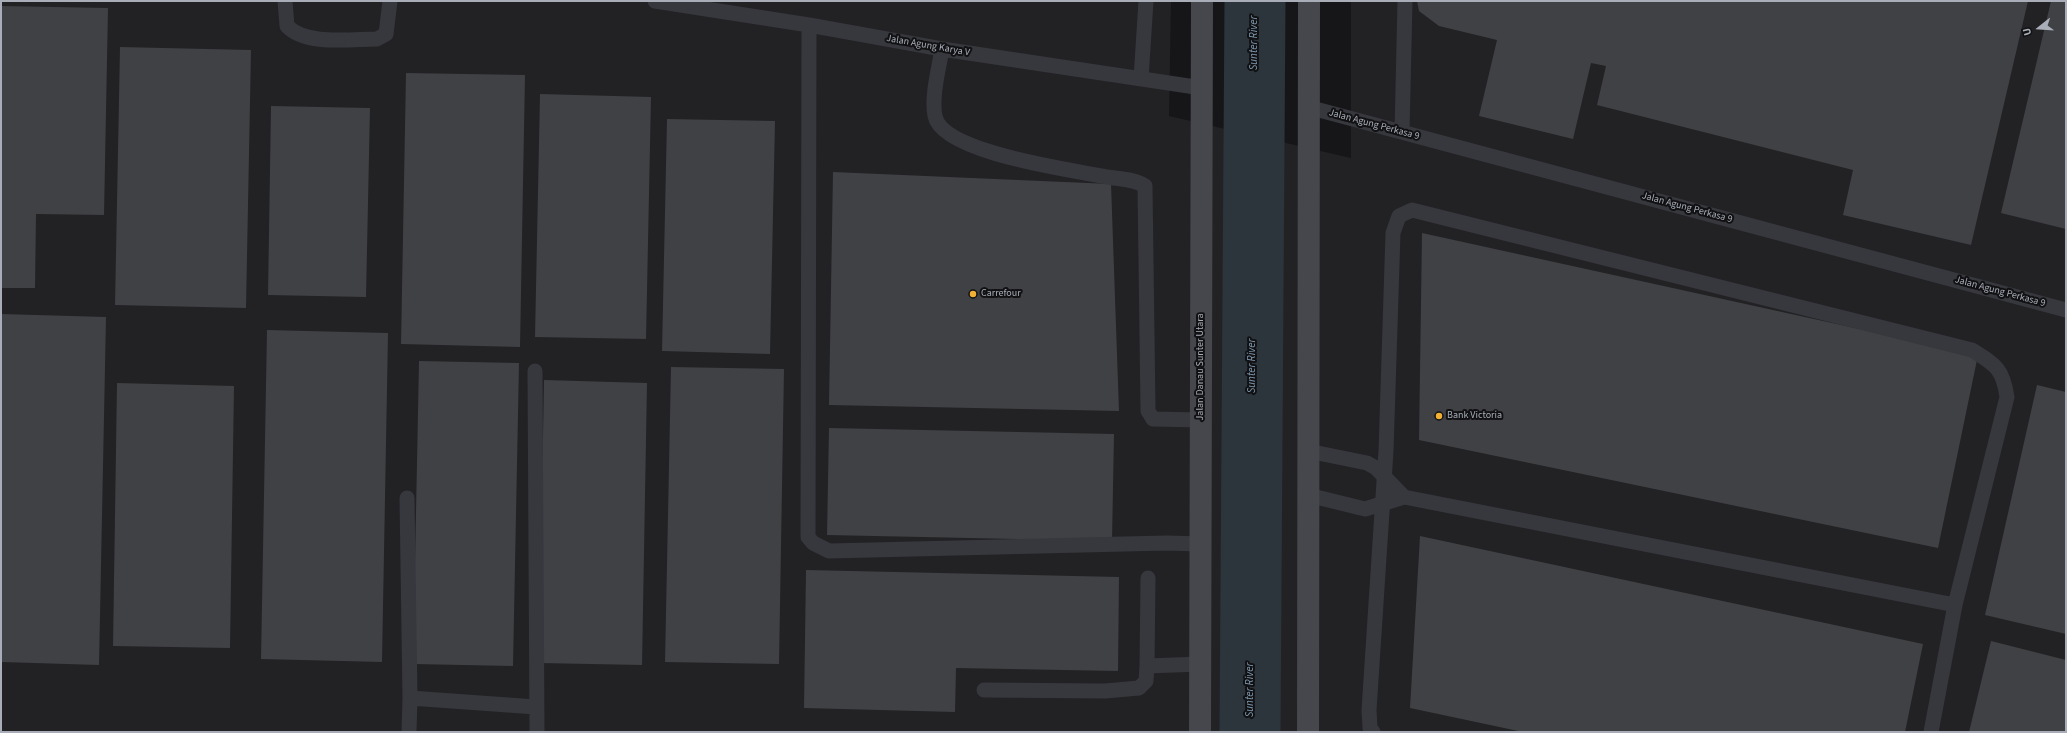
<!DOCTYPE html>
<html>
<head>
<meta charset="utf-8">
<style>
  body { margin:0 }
  #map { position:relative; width:2067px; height:733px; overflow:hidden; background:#161618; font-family:"Source Sans 3",sans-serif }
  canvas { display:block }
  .frame { position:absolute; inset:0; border:2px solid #a8adb8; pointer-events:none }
  .north { position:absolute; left:2019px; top:8px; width:40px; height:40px; -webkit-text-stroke:3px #111113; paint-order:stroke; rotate:253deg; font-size:11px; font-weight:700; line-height:16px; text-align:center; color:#a8adb8 }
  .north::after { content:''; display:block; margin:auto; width:14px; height:18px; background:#a8adb8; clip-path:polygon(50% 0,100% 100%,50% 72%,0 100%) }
</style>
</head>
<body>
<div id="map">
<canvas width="2067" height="733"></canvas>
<div class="frame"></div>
<div class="north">U</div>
</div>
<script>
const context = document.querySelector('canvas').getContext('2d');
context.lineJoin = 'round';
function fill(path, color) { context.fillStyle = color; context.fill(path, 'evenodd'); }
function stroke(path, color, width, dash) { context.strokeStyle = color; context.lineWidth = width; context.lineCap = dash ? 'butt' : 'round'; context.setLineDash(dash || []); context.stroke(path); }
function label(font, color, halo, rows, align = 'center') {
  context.font = font + ' "Source Sans 3",sans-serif'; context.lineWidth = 4; context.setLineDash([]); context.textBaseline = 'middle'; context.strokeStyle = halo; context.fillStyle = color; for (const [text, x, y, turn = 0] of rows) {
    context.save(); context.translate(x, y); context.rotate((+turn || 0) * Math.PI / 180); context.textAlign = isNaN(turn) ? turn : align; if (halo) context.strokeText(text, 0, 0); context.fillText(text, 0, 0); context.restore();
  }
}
fill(new Path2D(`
  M1 1H1171L1169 116 1351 158V1H2066V732H1Z`), '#222225');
stroke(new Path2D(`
  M1250 732 1255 1`), '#2c353c', 61);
fill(new Path2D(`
  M1417 1H2028L1971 245 1843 215 1853 170 1597 105 1606 66 1591 63 1573 139 1479 116 1497 40 1439 26 1419 11Z
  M2051 1H2066V229L2001 213Z
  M1 6 108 8 104 215 36 214 35 288H1Z
  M120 47 251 50 246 308 115 305Z
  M406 73 525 75 520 347 401 344Z
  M540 94 651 97 646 339 535 337Z
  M271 106 370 108 366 297 268 295Z
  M667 119 775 121 770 354 662 351Z
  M833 172 1111 184 1119 411 829 405Z
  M1422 233 1978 355 1938 548 1419 440Z
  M1 314 106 317 99 665 1 662Z
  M267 330 388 333 382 662 261 659Z
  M419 361 519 363 513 666 413 664Z
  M671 367 784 369 779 664 665 662Z
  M544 380 647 383 642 665 539 663Z
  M117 383 234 386 230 648 113 646Z
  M2037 385 2066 392V634L1985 615Z
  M829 428 1114 434 1112 541 827 535Z
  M1420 536 1923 644 1905 732H1523L1410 708Z
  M806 570 1119 577 1118 671 956 668 955 712 804 708Z
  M1991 641 2066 660V732H1969Z`), '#404145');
stroke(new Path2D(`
  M285 1 287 26C306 46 351 39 377 39L386 34 390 1
  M655 1 809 25 942 49 1202 88
  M809 25 808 537 813 543 829 551 1167 543 1201 544
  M942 49C939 68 931 97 935 116 942 153 1073 170 1107 177 1118 179 1135 179 1145 186L1148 411 1153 419 1201 420
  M1141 79 1146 1
  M1308 107 2066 310
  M1402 132 1405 1
  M535 371 537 732
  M1308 451 1367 463 1376 468 1404 497
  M1308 495 1365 509 1404 497 1955 605
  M407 498 410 698 409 732
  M1148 578 1147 666 1201 664
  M984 690 1105 691 1139 688 1146 681 1147 666
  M410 698 536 707
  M1373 732 1370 728 1369 710 1386 451 1393 233 1399 216 1412 210 1972 350C1996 365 2003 369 2007 397L1955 605 1931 732`), '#37383d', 15);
stroke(new Path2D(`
  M1200 732 1202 1
  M1308 732 1309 1`), '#45474d', 22);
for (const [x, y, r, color] of [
  [973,294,4,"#f2b134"],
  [1439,416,4,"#f2b134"]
]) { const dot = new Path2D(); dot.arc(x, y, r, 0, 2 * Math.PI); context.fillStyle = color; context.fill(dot); stroke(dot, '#111113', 1.5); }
label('10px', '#a8adb8', '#111113', [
  ["Jalan Agung Karya V",928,46,10],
  ["Jalan Agung Perkasa 9",1374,125,15],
  ["Jalan Agung Perkasa 9",1687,208,15],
  ["Jalan Agung Perkasa 9",2000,292,15],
  ["Jalan Danau Sunter Utara",1201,367,-90]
]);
label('10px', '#a8adb8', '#111113', [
  ["Carrefour",981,294],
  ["Bank Victoria",1447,416]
], 'left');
label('italic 11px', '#7f9bb3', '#111113', [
  ["Sunter River",1255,43,-90],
  ["Sunter River",1253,366,-90],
  ["Sunter River",1251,690,-90]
]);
</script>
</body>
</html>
